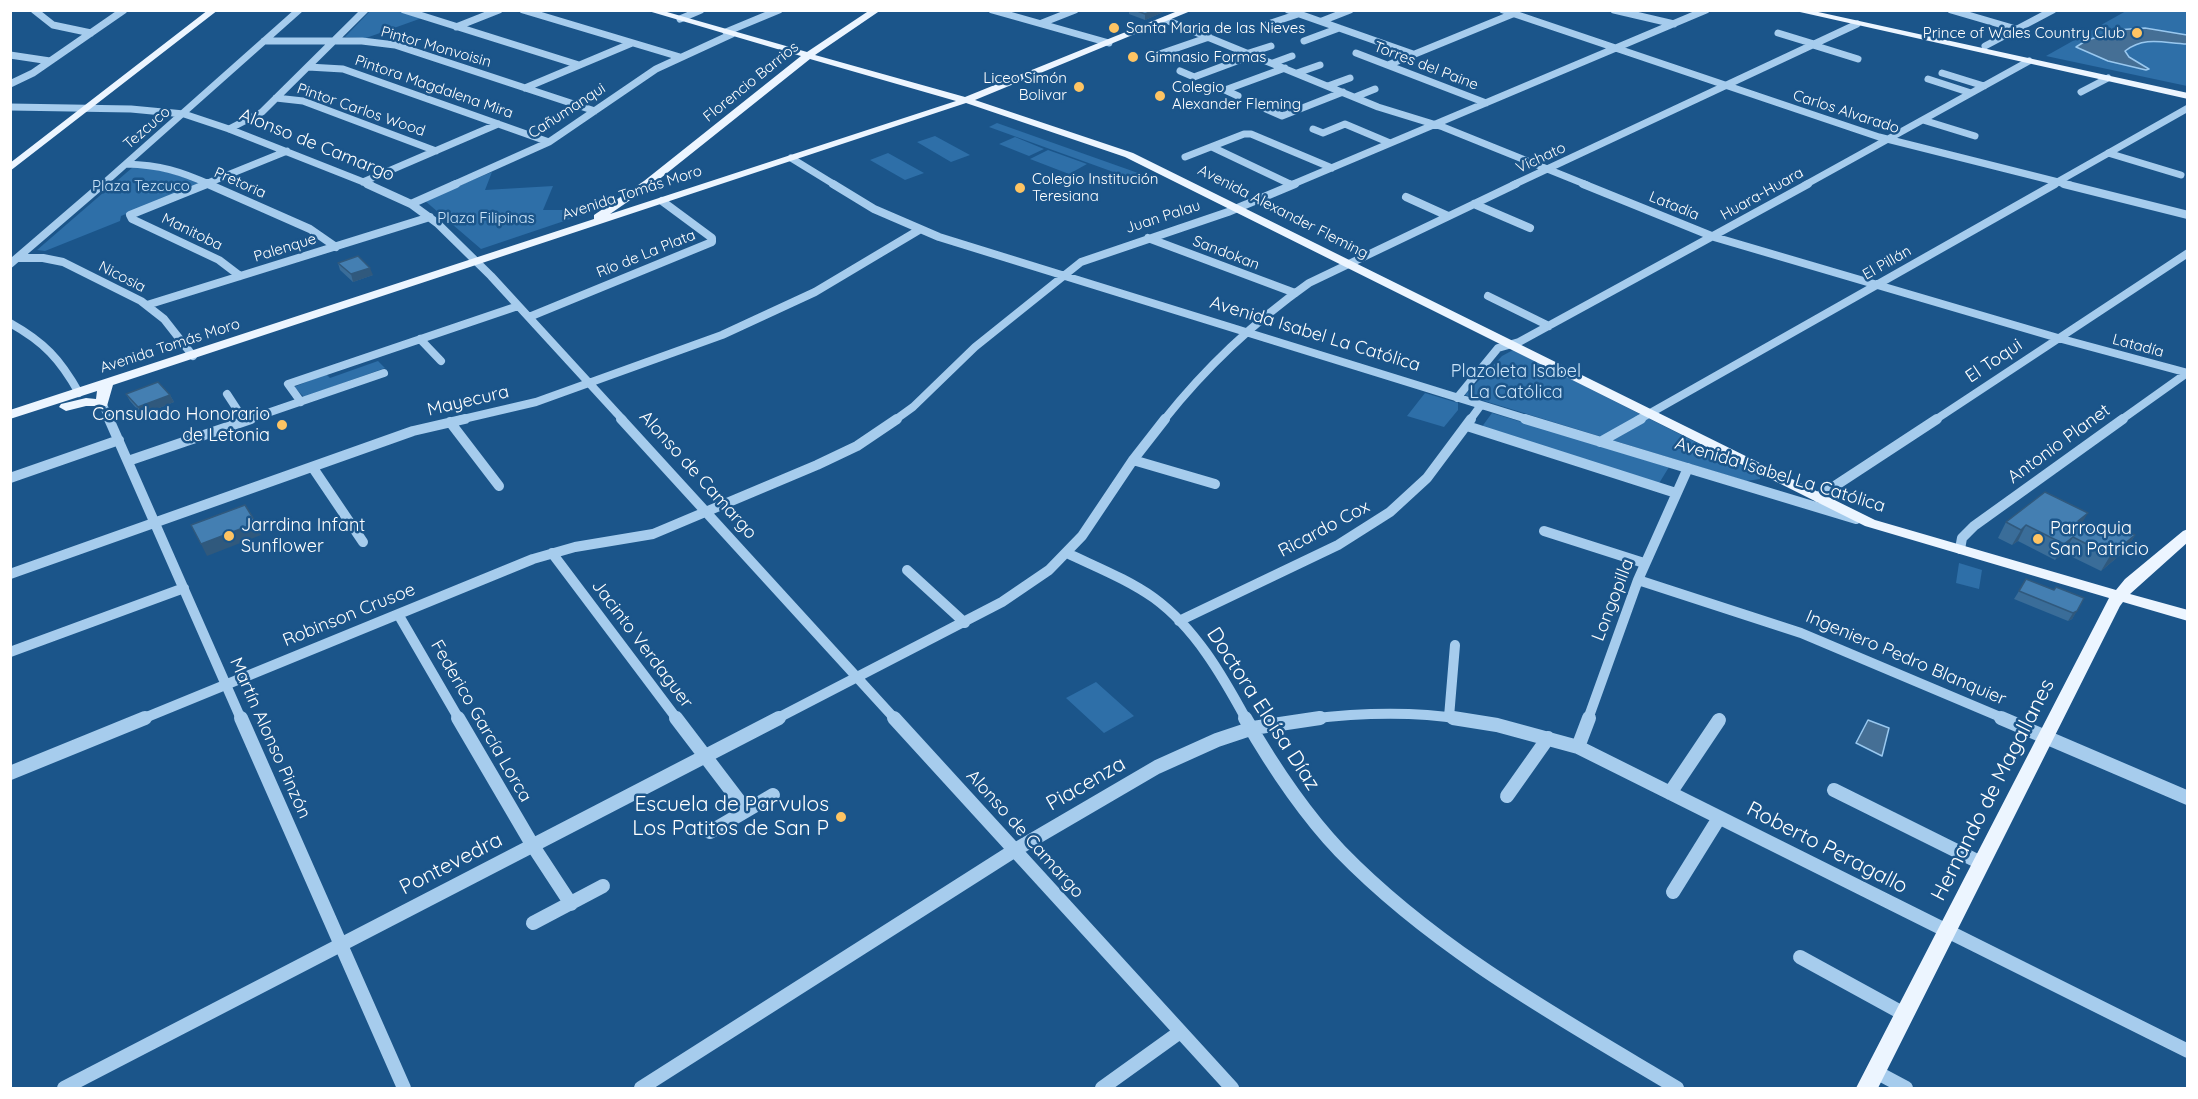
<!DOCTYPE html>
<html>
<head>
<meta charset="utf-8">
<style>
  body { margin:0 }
  #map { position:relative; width:2198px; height:1099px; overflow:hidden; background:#1b558a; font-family:Quicksand,sans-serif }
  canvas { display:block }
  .frame { position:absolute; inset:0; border:12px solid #fff; pointer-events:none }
</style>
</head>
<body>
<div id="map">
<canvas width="2198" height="1099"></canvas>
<div class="frame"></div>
</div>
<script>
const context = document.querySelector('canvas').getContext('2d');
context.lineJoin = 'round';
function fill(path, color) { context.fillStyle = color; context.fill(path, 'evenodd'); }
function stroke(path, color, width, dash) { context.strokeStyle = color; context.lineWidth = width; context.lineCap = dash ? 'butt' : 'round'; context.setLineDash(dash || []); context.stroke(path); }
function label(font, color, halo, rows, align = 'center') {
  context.font = font + ' Quicksand,sans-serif'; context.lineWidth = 5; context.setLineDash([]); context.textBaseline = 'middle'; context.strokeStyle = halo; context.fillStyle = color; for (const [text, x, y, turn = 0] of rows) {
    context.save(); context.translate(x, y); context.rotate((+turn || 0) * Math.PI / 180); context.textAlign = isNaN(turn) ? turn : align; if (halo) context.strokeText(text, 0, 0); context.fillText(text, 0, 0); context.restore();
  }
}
fill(new Path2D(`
  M370 11H398L422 18 366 38 345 37Z
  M2126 11H2187V86L2046 56Z
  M997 123 1138 173 1130 178 989 127Z
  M935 136 970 155 951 162 917 142Z
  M1015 137 1044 149 1029 156 999 144Z
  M1048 150 1087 164 1069 174 1030 159Z
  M888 153 924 173 905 180 870 160Z
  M133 167C157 168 177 174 200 184L121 216 120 221 45 251 37 250Z
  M492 172 485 190 553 186 543 210H578L582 215 481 249 424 200Z
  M1513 350 1753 471 1760 475V479L1746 481 1465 395 1502 356Z
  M378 361 385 368 304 397 294 387 326 374 330 378Z
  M1425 393 1458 403V410L1444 427 1407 416Z
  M1492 413 1669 467 1658 485 1481 428Z
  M1959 563 1982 570 1979 589 1956 583Z
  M1096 682 1134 716 1104 733 1066 698Z`), '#2e6fa8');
const water = new Path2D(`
  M2145 28 2187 35V44C2163 43 2145 36 2125 51L2129 57 2149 69 2146 70 2108 61 2076 47 2087 40 2109 34 2116 30Z
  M1868 720 1889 728 1882 756 1856 743Z`);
fill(water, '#456f95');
stroke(water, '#99c8ef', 1.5);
stroke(new Path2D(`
  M34 10 53 25 91 33
  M404 10 579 65
  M523 10 680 57
  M992 10 1109 43
  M1288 10 1413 54
  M1503 10 1879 137 2070 185
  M1614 10 1674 24
  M1951 10 2016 29
  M680 19 701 10
  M1166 20 1378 107 1443 127 1587 185
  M1322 21 1350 10
  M1042 23 1075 10
  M1268 24 1298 14
  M456 27 499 10
  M726 32 779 10
  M1778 33 1814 44
  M264 41H362L395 45 595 111
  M1304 41 1339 28
  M1813 45 1858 59
  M1985 46 2053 10
  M1249 53 1271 46
  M1356 53 1486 103
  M10 55 50 61
  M1151 57 1209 37
  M1273 63 1292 56
  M1388 65 1515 13
  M308 67 343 69 549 142
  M1180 71 1194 77 1253 55
  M1297 73 1320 65
  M1942 73 1984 86
  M1928 79 1971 93
  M10 84 33 73 124 10
  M1328 86 1350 78
  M525 88 632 43
  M2081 92 2108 78
  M1238 96 1225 90 1285 68
  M1355 97 1375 89
  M276 98 303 101 436 151
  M10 107 131 109 184 114 229 129 371 185
  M1266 109 1282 116 1343 92
  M1923 120 1975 136
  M229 129 262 112 365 10
  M1313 129 1323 133 1345 124 1390 143
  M1212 147 1292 185
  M2108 153 2181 175
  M1185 157 1244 134H1251L1332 168
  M791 158 835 185
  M126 164C160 165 180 171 211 185
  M363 182 498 124
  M102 185 299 10
  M203 185 287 151
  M453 185 549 142 656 69 732 34
  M1291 185 1706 10
  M1513 185 1857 24
  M1805 185 2029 61
  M2052 185 2188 108`), '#a6cced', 7);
stroke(new Path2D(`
  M207 184 130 215 132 219 219 260 240 276
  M208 184 310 229 336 247
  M367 184 411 204 437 223 491 276 623 420
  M833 184 874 209 939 237 1530 420
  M1289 184 1292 185
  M1583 184 1714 237 2058 338 2188 373
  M2064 184 2188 215
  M1406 197 1448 216
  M411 204 456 184
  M1474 204 1530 228
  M1148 238 1295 293
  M18 258H43L63 262 141 301 164 319 193 356
  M10 264 103 184
  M1488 296 1549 326
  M147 305 430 217
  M529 317 712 242V238L662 201
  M10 323C44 342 60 359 79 393
  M420 339 441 361
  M227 394 244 420
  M1457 398 1498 348 1519 342 1808 184
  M301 402 288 384 518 306
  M102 403 110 420
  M247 420 384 373
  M459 420 536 402 722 335 815 292 919 230
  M895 420 913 407 975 347 1081 262 1228 212 1295 184
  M1164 420C1206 367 1254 322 1309 283L1516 184
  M1470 420 1481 405
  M1638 420 2055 184
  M1935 420 2188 253
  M2121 420 2187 373`), '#a6cced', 8);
stroke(new Path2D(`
  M109 419 241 719
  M243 419 245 421
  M621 419 895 719
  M1525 419 1856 519
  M450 422 499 486
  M1467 426 1676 493
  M1600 442 1641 419
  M1133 460 1215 484
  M128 461 251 419
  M313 468 363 542
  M10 478 119 440
  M1818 497 1937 419
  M1544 531 1644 563
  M1960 549 1962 538 1974 526 2123 419
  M552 553 677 719
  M1067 553C1096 567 1127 579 1154 598 1195 628 1222 675 1246 719
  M907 570 965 623
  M10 574 413 431 465 419
  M1638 580 1801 633 2005 719
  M398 614 459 719
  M1179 621 1338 545 1390 512 1427 478 1471 419
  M10 652 184 588
  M1449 717 1455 645
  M142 719 533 559 575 547 653 534 817 465 857 446 897 419
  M776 719 1002 602 1049 570 1082 536 1133 460 1165 419
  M1308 719C1358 713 1411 711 1462 719
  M1588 719 1638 580 1688 468`), '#a6cced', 10);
stroke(new Path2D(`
  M241 718 404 1088
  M458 718 533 846 571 904
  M676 718 746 810
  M894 718 1232 1088
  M1245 718C1272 765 1302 811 1340 851 1436 950 1560 1018 1677 1088
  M1453 718 1497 725 1578 747 2188 1051
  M2001 718 2188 798
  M1578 747 1589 718
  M10 773 145 718
  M1834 790 1981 863
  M1670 793 1719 720
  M1507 796 1548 738
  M710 832 773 795
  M1673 892 1719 818
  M533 923 603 886
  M1800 957 1904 1014
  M1876 1072 1906 1088
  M64 1088 779 718
  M641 1088 1015 850 1157 767 1217 740 1253 728 1320 718
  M1102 1088 1180 1032`), '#a6cced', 14);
fill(new Path2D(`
  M208 10H218L10 171V163Z
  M645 10H660L807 52 870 10H881L815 55 965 97 1180 10H1193L975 100 1133 153 1875 520 2116 590 2125 579 2183 531 2188 529V542L2130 594 2188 610V621L2123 602 2120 606 1878 1088H1856L2109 598 1865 526 1125 157 966 103 113 385 107 406H86L66 411 59 407 61 404 86 398 96 399 97 391 10 419V410L594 219V215L644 181 801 56ZM810 59 956 101 610 214 652 185Z
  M1791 10H1809L2188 93V99Z`), '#ecf5ff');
fill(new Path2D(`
  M1129 10H1168L1145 20 1129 14Z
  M338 263 373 275 353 282 340 270Z
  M126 394 170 395 174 402 142 415 130 401Z
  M2006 522 2082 523 2108 536 2135 535 2126 550 2101 571 2064 553 2055 560 2018 541 2012 545 1998 538Z
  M2054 590 2084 598 2072 619 2068 621 2014 599 2019 591Z`), '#3a6d99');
fill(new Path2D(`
  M1154 10H1168L1145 20V14Z
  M370 268 373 275 353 282 351 274Z
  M170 395 174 402 142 415 138 407Z
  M2088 513 2079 528 2078 521Z
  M256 523 261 535 207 556 201 544Z
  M2026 525 2018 541 2012 545 2021 530Z
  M2135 535 2126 550 2101 571 2110 556Z
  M2073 537 2064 553 2055 560 2064 544Z
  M2077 611 2072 619 2068 621 2073 613Z`), '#30597d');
const building = new Path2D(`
  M1135 10H1154L1145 14Z
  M358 256 370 268 351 274 338 263Z
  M158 382 170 395 138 407 126 394Z
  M2045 492 2088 513 2078 521 2108 536 2118 527 2135 535 2110 556 2073 537 2064 544 2026 525 2021 530 2006 522Z
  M245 505 256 523 201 544 191 525Z
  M2026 579 2054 590 2056 587 2084 598 2077 611 2073 613 2019 591Z`);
fill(building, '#447fb2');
stroke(building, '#30597d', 1.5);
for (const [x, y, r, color] of [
  [1114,28,6,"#fec463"],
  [2137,33,6,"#fec463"],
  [1133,57,6,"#fec463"],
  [1079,87,6,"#fec463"],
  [1160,96,6,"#fec463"],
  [1020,188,6,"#fec463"],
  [282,425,6,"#fec463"],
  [229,536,6,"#fec463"],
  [2038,539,6,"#fec463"],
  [841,817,6,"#fec463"]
]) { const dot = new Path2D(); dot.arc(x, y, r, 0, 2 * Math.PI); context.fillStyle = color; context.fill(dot); stroke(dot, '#1b558a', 2); }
label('15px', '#fff', '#1b558a', [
  ["Santa Maria de las Nieves",1126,28],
  ["Prince of Wales Country Club",2125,33,"right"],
  ["Gimnasio Formas",1145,57],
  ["Liceo Simón",1067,78,"right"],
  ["Bolivar",1067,95,"right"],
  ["Colegio",1172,87],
  ["Alexander Fleming",1172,104],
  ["Colegio Institución",1032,179],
  ["Teresiana",1032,196]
], 'left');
label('15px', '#fff', '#1b558a', [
  ["Pintor Monvoisin",436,47,16],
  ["Torres del Paine",1426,66,21],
  ["Florencio Barrios",751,82,-39],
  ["Pintora Magdalena Mira",434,87,19],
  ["Pintor Carlos Wood",361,110,19],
  ["Cañumanqui",567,111,-33],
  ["Carlos Alvarado",1846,112,18],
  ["Tezcuco",147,128,-41],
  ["Vichato",1541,158,-25],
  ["Pretoria",240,183,24],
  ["Avenida Tomás Moro",632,193,-18],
  ["Huara-Huara",1762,194,-29],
  ["Latadía",1674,206,22],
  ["Avenida Alexander Fleming",1283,212,27],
  ["Juan Palau",1163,217,-18],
  ["Manitoba",192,232,26],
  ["Palenque",285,248,-17],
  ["Sandokan",1226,253,21],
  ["Río de La Plata",646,254,-22],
  ["El Pillán",1887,263,-30],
  ["Nicosia",122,277,27],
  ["Avenida Tomás Moro",170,346,-18],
  ["Latadía",2138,346,15]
]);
label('15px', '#cbe4f9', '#1b558a', [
  ["Plaza Tezcuco",141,186],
  ["Plaza Filipinas",486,218]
]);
label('18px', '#fff', '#1b558a', [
  ["Alonso de Camargo",317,145,22],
  ["Avenida Isabel La Católica",1315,334,17],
  ["El Toqui",1994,361,-34],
  ["Mayecura",468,401,-13],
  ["Antonio Planet",2059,444,-36],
  ["Alonso de Camargo",698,475,48],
  ["Avenida Isabel La Católica",1780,475,17],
  ["Ricardo Cox",1324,529,-28],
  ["Longopilla",1613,600,-69],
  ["Robinson Crusoe",349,615,-22],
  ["Jacinto Verdaguer",642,644,53],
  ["Ingeniero Pedro Blanquier",1906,658,23],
  ["Federico García Lorca",481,721,60],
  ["Martín Alonso Pinzón",270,738,66],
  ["Alonso de Camargo",1025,834,48]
]);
label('18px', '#cbe4f9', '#1b558a', [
  ["Plazoleta Isabel",1516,372],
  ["La Católica",1516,393]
]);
label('18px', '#fff', '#1b558a', [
  ["Consulado Honorario",270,415,"right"],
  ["de Letonia",270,436,"right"],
  ["Jarrdina Infant",241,526],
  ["Sunflower",241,547],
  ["Parroquia",2050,529],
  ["San Patricio",2050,550]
], 'left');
label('21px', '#fff', '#1b558a', [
  ["Doctora Eloísa Díaz",1263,709,57],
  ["Piacenza",1086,784,-30],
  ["Hernando de Magallanes",1993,790,-63],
  ["Roberto Peragallo",1827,848,27],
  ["Pontevedra",451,864,-27]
]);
label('21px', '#fff', '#1b558a', [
  ["Escuela de Parvulos",829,805],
  ["Los Patitos de San P",829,829]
], 'right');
</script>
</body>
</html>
